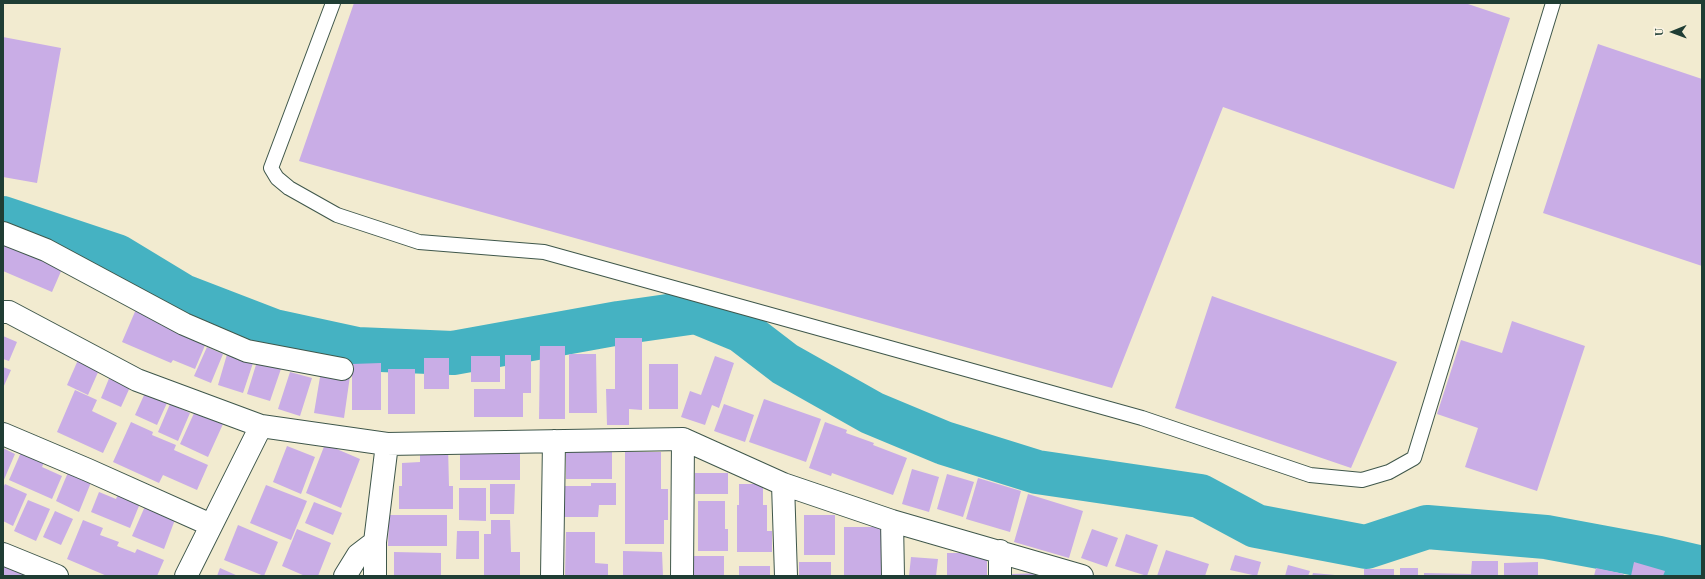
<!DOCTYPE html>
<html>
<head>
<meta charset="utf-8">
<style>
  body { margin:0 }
  #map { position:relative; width:1705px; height:579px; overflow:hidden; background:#f2ebd0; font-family:"Old Standard TT",serif }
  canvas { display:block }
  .frame { position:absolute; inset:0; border:4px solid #1f3d34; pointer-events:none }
  .north { position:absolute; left:1653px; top:12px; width:40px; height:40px; -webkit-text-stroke:3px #fcf5e5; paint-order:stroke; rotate:269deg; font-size:11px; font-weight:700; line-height:16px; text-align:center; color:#1f3d34 }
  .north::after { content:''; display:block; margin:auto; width:14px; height:18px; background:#1f3d34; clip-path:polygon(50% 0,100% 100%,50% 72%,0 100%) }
</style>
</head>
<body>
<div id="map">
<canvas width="1705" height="579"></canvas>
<div class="frame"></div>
<div class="north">U</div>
</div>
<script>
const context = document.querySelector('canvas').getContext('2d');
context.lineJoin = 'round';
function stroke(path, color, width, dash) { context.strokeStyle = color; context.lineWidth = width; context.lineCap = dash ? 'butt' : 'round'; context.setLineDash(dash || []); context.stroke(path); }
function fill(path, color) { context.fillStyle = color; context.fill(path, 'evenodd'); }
stroke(new Path2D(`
  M3 218 117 256 183 296 274 331 357 349 453 353 619 323 696 312 742 331 785 364 872 413 944 443 1037 472 1200 496 1256 526 1366 547 1427 527 1546 537 1659 558 1702 568`), '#45b2c2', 44);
fill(new Path2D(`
  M354 3H1465L1510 18 1454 189 1223 107 1112 388 299 161Z
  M3 37 61 48 37 183 3 177Z
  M1598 44 1702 79V266L1543 213Z
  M3 240 39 255 38 259 62 269 52 292 3 271Z
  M1212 296 1397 362 1351 468 1175 408Z
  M137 307 164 319 161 325 206 343 195 369 173 360 171 363 122 342Z
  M1512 321 1585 346 1537 491 1465 467 1478 428 1437 414 1461 340 1502 353Z
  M3 336 17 342 9 361 3 359Z
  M615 338H642V410L629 409V425H607L606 389H615Z
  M540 346H565V419H539Z
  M207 347 223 354 211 383 194 376Z
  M228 351 254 360 243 393 218 385Z
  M569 354H596L597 413H569Z
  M259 355 283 363 270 401 247 394Z
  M505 355H531V393H523V417H474V389H505Z
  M471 356H500V382H471Z
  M715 356 734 363 719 408 712 405 705 425 681 417 690 391 701 395Z
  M424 358H449V389H424Z
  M78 360 99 370 88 395 67 385Z
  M381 363V410H352V364Z
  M649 364H678V409H649Z
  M3 367 11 370 3 388Z
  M388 369H415V414H388Z
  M321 371 350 376 344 418 314 413Z
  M290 372 312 378 300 416 278 409Z
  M110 376 131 385 121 407 101 398Z
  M75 390 97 400 92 411 117 423 103 453 57 432Z
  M145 393 167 403 157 425 135 415Z
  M764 399 821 419 806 462 749 442Z
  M170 404 190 413 178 441 158 432Z
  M724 404 754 415 745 442 714 431Z
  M195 411 223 424 208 457 180 444Z
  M131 422 153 432 152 435 176 445 174 450 208 465 197 490 163 475 159 483 113 462Z
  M825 422 847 430 846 433 874 443 873 445 907 458 893 495 832 473 831 476 809 468Z
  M325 444 360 459 341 508 306 493Z
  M287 446 315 457 301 494 273 482Z
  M420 446H448L449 486H453V509H399V486H402V463L420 462Z
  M3 448 15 454 3 482Z
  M460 448H520V480H460Z
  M566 448H612V479H566Z
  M22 450 45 460 42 467 62 476 52 499 9 480Z
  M625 452H661V489H668V520H664V544H625Z
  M912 469 939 477 929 512 902 504Z
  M69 470 92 480 79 512 56 501Z
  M695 473H728V494H695Z
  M947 474 974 482 963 517 937 509Z
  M978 478 1021 491 1010 532 966 519Z
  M591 483H616V505H599L598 517H563V486H591Z
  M5 484 27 494 13 526 3 521V488Z
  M490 484H515L514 514H490Z
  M739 484H763V505H767V531H772V552H737V505H739Z
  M266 485 307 501 291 540 250 523Z
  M459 488H486V521L459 520Z
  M99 492 116 499 119 492 141 501 130 528 91 512Z
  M1028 494 1083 511 1069 558 1014 542Z
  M28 500 50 509 36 541 14 531Z
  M698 501H725V529H728V551H698Z
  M314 502 342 513 333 535 305 523Z
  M146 504 176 517 164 549 132 536Z
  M55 511 73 519 61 545 43 537Z
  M389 515H447V546H388Z
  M804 515H835V555H804Z
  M83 520 103 528 100 535 119 542 117 546 135 553 137 549 164 560 157 576H107L67 559Z
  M491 520H510L511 552H520V576H484V534H491Z
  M238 525 278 542 264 576 224 560Z
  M844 527H887V576H844Z
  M297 529 331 543 318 576H305L282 566Z
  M1092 529 1118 538 1107 567 1081 558Z
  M457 531H479V559H456Z
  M566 532H595V563L608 564V576H565Z
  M1126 534 1158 545 1147 576 1115 566Z
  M1166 550 1209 564 1205 576H1157Z
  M623 551 662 552 663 576H623Z
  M394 552 441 553V576H394Z
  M947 553H987V576H947Z
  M1235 555 1261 562 1257 576 1230 570Z
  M691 556H724V576H690Z
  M911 557 938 559 936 576H909Z
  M1472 561H1498V576H1424V573L1471 574Z
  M799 562H831V576H799Z
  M1538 562V576H1504V563Z
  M1634 562 1665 571 1663 576H1631Z
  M3 565 29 576H3Z
  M1288 565 1310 571 1308 576H1285Z
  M739 566H770V576H739Z
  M220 568 238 576H217Z
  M1400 568H1418V576H1400Z
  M1596 568 1624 574 1623 576H1594Z
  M1364 569H1394V576H1364Z
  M1042 573V576H1012V574Z
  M1313 573 1335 575V576H1312Z`), '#c9ade6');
const lane = new Path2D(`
  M333 3 271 168 277 178 289 188 337 215 419 242 544 252 1142 418 1310 475 1362 480 1389 472 1414 458 1553 3`);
const street = new Path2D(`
  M3 233 46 250 184 324 247 351 342 369
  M3 312H9L137 380 261 426
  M3 434 88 470 211 525
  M783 484 786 576
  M892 521 893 576
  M3 554 57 576
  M186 576 261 426 387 444 683 439 783 484 892 521 1082 576
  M345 576 358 555 375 542 387 444
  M375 576V542
  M552 576 554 441
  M682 576 683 439
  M1000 576V551`);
stroke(lane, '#3f574b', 16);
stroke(street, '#3f574b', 24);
stroke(lane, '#fff', 14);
stroke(street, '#fff', 22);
</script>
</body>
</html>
